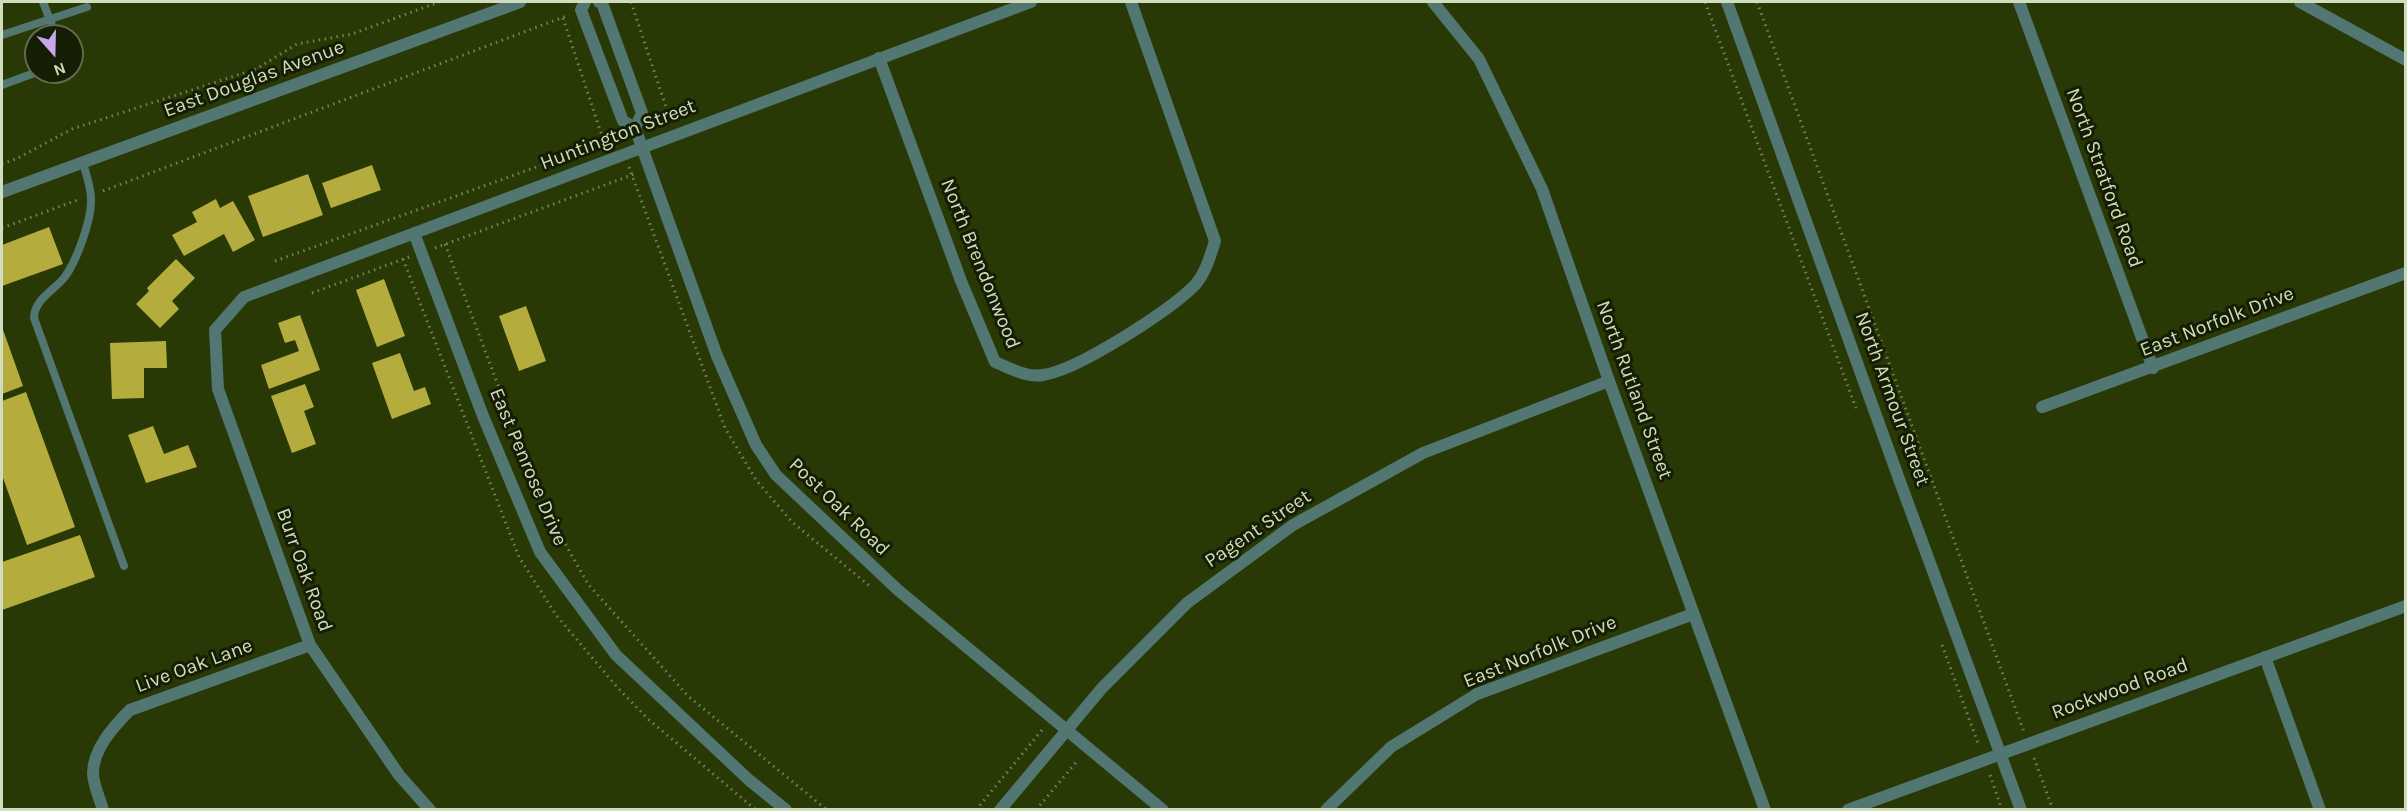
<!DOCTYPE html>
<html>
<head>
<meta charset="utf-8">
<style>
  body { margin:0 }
  #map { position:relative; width:2407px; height:811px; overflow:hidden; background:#293906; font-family:Karla,sans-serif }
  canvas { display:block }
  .frame { position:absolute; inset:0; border:3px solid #d0ddbc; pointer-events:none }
  .north { position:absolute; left:24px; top:24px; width:60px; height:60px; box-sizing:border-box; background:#151e04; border:2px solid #606a4e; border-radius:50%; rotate:160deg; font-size:16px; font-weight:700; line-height:24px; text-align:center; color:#d0ddbc }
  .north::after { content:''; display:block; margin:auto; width:21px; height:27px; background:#c8a6ef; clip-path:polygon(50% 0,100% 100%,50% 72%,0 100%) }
</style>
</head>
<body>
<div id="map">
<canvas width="2407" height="811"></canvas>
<div class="frame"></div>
<div class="north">N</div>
</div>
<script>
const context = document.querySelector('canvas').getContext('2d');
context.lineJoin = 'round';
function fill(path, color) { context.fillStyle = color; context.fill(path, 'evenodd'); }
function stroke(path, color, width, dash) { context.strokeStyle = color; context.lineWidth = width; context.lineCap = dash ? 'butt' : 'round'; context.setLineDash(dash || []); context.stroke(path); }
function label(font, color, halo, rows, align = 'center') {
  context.font = font + ' Karla,sans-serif'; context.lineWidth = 6; context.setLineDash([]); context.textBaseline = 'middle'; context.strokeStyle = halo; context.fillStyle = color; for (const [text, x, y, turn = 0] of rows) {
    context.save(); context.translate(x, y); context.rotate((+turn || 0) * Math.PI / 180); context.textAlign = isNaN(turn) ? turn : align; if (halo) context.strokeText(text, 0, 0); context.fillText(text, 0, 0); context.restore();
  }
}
fill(new Path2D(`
  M372 165 381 190 331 208 322 183Z
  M308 174 323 215 263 237 248 196Z
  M216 199 220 208 233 201 255 240 233 252 224 234 184 256 172 235 197 222 192 212Z
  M49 227 63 264 2 286V245Z
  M176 259 195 278 172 301 179 309 160 328 136 304 149 291 147 288Z
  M384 279 405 336 377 347 356 290Z
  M526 306 546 361 519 371 499 316Z
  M300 315 320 370 269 389 261 365 299 351 295 340 285 343 278 323Z
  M2 327 23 386 2 394Z
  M166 341 167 368H144V398L112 399 110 343Z
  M400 353 414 391 425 387 431 404 392 419 372 363Z
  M305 384 314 407 304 411 316 444 292 453 271 396Z
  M26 392 75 527 27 545 2 475V401Z
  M153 426 164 454 188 445 197 467 146 483 128 435Z
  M80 535 95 577 2 610V562Z`), '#b4ad3e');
stroke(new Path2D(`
  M631 2 670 119 652 125
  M1705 2 1856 408
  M1757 2 2024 732
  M563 18 604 142 608 146
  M2 164 18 158 72 129 256 69 297 44 352 34 439 2
  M629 167 725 428 756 480 792 522 872 588
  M103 191 569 15
  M2 228 80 199
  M445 244 543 505 588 584 688 696 827 810
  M435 248 637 173
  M403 259 519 557 556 615 617 687 648 719 756 810
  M275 261 620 137
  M312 293 409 257
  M1942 645 1979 746
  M2034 758 2053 810
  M1990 775 2002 810
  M976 810 1042 730
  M1036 810 1078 760`), '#748257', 3, [1.5, 4.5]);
stroke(new Path2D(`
  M43 2 56 36
  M2 35 87 7
  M2 85 37 72
  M83 163C86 174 91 187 91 199 92 219 76 263 64 278 53 291 34 300 34 318L124 566`), '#527671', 8);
stroke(new Path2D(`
  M585 2 581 10 623 121 635 128 717 356 756 445 776 475 898 590 1163 810
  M599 2 602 3 642 113 635 128
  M1433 2 1479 59 1542 189 1609 381 1765 810
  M1727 2 1899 479 2021 810
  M2019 2 2153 368
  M2300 2 2406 60
  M879 58 961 281 995 362C1010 368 1027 378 1043 375 1078 370 1167 312 1193 287 1205 275 1210 257 1215 241L1131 2
  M414 233 483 416 540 552 616 655 749 780 786 810
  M2042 407 2406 273
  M2265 657 2320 810
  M103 810C100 799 93 784 93 773 93 749 114 726 130 710L310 645
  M430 810 399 775 310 645 218 389 215 330 244 297 1031 2
  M1000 810 1102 688 1187 603 1293 525 1423 453 1609 381
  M1326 810 1391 747 1477 694 1693 614
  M1848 810 2406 606`), '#527671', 12);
stroke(new Path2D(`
  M2 192 520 2`), '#527671', 12);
label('20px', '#d0ddbc', '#151e04', [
  ["East Douglas Avenue",254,79,-20],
  ["Huntington Street",618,135,-21],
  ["North Stratford Road",2104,178,70],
  ["North Brendonwood",980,264,68],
  ["East Norfolk Drive",2217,322,-21],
  ["North Rutland Street",1634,390,70],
  ["North Armour Street",1892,399,70],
  ["East Penrose Drive",528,467,67],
  ["Post Oak Road",839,507,44],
  ["Pagent Street",1258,529,-34],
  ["Burr Oak Road",304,570,70],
  ["East Norfolk Drive",1540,652,-22],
  ["Live Oak Lane",194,666,-20],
  ["Rockwood Road",2120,689,-20]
]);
</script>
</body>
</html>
